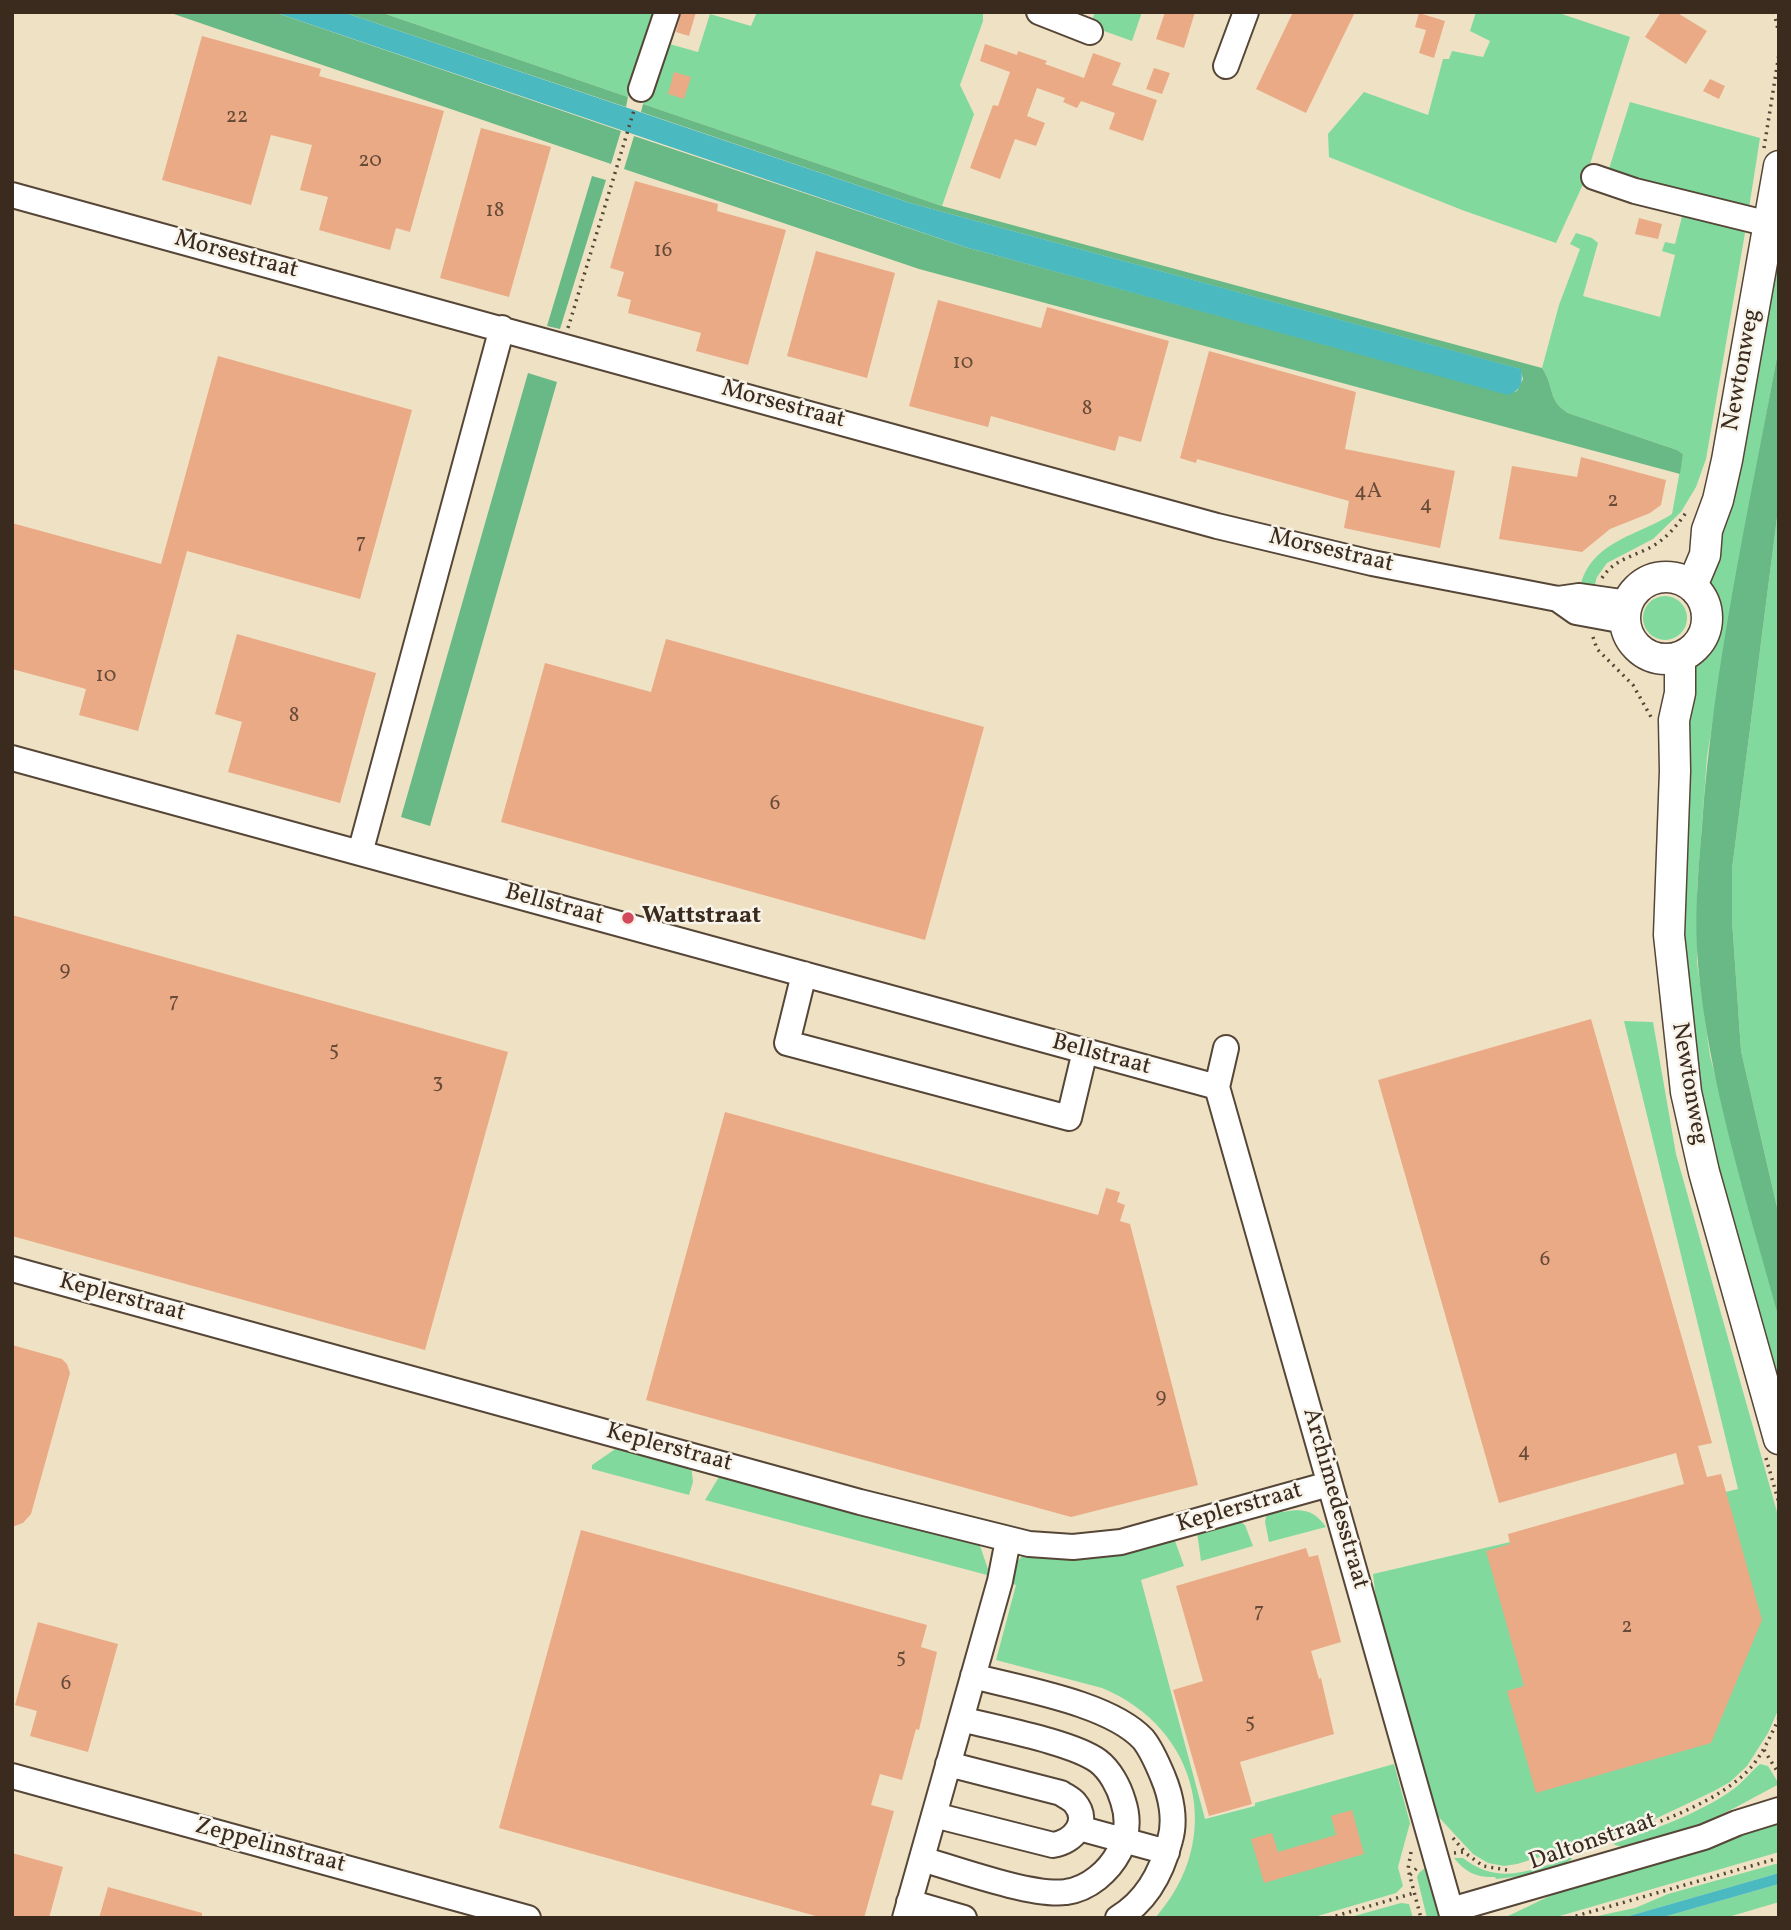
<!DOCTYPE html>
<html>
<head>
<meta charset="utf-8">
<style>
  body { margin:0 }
  #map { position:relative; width:1791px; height:1930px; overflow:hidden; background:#efe2c4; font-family:Vollkorn,serif }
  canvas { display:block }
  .frame { position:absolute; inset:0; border:14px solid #3b2a1e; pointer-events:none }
</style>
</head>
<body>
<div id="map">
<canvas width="1791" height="1930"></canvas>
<div class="frame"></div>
</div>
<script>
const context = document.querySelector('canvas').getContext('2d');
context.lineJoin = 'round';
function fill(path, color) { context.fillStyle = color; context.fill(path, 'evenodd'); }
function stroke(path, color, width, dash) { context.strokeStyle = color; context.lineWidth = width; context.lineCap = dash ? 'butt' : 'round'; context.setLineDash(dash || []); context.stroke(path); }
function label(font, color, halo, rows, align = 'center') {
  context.font = font + ' Vollkorn,serif'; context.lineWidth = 5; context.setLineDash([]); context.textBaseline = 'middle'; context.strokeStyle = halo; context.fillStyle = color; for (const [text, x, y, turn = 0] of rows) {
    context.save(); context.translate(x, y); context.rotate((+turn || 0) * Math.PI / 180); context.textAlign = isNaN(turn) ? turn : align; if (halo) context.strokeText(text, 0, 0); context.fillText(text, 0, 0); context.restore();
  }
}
fill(new Path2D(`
  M380 12H658L628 97Z
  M757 12H983V21L960 85 974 114 942 206 643 104 666 43 698 52 710 14 751 26Z
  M1095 12H1142L1132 41 1090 26Z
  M1476 12H1556L1630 37 1585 180 1556 243 1462 210 1329 157 1328 134 1364 92 1428 115 1443 59H1449L1452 51 1483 57 1490 41 1470 31Z
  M1630 102 1760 138 1749 208 1608 172Z
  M1684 209 1744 229 1745 233 1706 459 1696 487 1681 512 1653 539 1607 563 1597 577 1593 591 1580 588C1590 541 1638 536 1672 514L1683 454 1677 450 1568 413C1547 400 1555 387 1542 368L1559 305 1580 249 1570 244 1576 233 1592 238 1598 243 1583 296 1660 317 1675 255 1662 251 1665 242 1675 244Z
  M1779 228V346L1730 611 1707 757 1697 890V962L1710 1056 1779 1319V1403L1740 1266 1687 1039 1679 850 1693 660C1727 628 1713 620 1705 582Z
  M1779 502V1216L1741 1051 1732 920V869Z
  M1643 618a22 22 0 1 1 44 0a22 22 0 1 1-44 0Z
  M1624 1021 1653 1022 1676 1154 1779 1519V1708L1768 1733 1747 1766 1730 1782 1714 1791 1653 1820 1615 1834 1517 1864 1504 1866 1488 1863 1473 1854 1433 1811 1382 1651 1373 1574 1738 1489Z
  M621 1445 691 1464 693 1482 689 1495 592 1469V1465Z
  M722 1472 979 1543 988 1569 987 1575 705 1500Z
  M1281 1507 1283 1512C1303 1508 1314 1510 1326 1527L1269 1542 1265 1522 1267 1512Z
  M1238 1520 1245 1525 1253 1546 1201 1561 1197 1532Z
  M1174 1538 1184 1566 1141 1580 1205 1819 1255 1806V1803L1394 1764 1410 1823 1398 1867 1403 1886 1396 1893 1311 1918H1155C1226 1839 1199 1728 1102 1688L996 1660 1016 1585 1011 1583 1015 1564 1025 1553Z
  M1760 1764 1768 1766 1779 1784C1749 1800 1644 1861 1613 1844 1651 1830 1699 1814 1732 1790 1743 1783 1750 1772 1760 1764Z
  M1779 1818V1852L1553 1918H1504L1558 1892 1694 1853Z
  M1572 1857 1571 1860 1547 1873 1496 1879 1495 1877C1477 1878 1465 1872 1454 1858H1463C1500 1887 1533 1869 1572 1857Z
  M1779 1863V1873L1622 1918H1588L1635 1908 1668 1894Z
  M1426 1867 1443 1918H1427L1417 1877 1419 1873Z
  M1779 1884V1902L1725 1918H1660Z
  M1401 1903 1409 1904 1413 1918H1347Z`), '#81d99e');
fill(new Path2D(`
  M168 12H274L621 131 611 164Z
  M343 12H380L628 97 626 107Z
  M643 104 942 206 1542 368C1555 387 1547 400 1568 413L1677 450 1683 454 1680 474 919 269 624 169 634 136 965 247 1508 394 1517 391 1523 379 1520 369 910 203 641 112Z
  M592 176 606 180 560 329 547 326Z
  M1779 346V502L1732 869V920L1741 1051 1779 1216V1319C1748 1205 1708 1081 1698 964 1694 918 1698 872 1702 826 1713 665 1750 505 1779 346Z
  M528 373 557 382 430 826 401 817Z`), '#68b985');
fill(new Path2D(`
  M274 12H343L910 203 1521 369C1523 382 1522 390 1508 395L965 247Z
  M1779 1873V1884L1660 1918H1622Z`), '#4ab9c0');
fill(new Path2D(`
  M681 12H696L689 36 676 32Z
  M1165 12H1195L1184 48 1156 39Z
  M1293 12H1355L1306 113 1256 89Z
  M1661 12H1676L1707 31 1686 64 1645 37Z
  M1419 13 1445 21 1434 58 1419 53 1426 30 1415 27Z
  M202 36 321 69 319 76 444 111 410 232 396 228 390 250 319 230 328 197 300 190 312 145 271 135 251 205 162 180Z
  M985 44 1017 55 1018 51 1047 61 1045 64 1084 78 1093 53 1121 63 1112 85 1157 100 1143 141 1109 129 1115 113 1081 101 1077 108 1063 102 1065 98 1037 88 1027 116 1045 123 1036 146 1015 139 1000 179 970 168 993 105 998 106 1010 72 980 61Z
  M1154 68 1170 73 1162 94 1146 89Z
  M674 72 691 77 684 99 668 94Z
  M1710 79 1725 86 1719 99 1703 91Z
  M481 128 551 147 509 297 440 278Z
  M635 181 718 204 717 211 786 230 748 365 696 351 701 333 628 313 631 300 617 296 624 272 610 268Z
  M1639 218 1662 224 1658 239 1635 234Z
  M816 251 895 273 867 378 787 356Z
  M938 300 1041 328 1047 307 1169 341 1141 442 1119 436 1115 451 991 416 988 427 909 406Z
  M1209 351 1356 392 1345 449 1455 471 1440 548 1344 528 1349 501 1197 459 1196 463 1180 458Z
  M218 356 412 410 360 599 187 551 138 731 79 715 86 689 12 669V523L161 564Z
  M1581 457 1666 480 1661 505 1650 513 1610 529 1582 552 1499 539 1512 466 1577 477Z
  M237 634 376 673 340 803 228 772 242 722 215 714Z
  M666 639 984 727 925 940 501 822 545 663 651 692Z
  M12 915 508 1052 425 1350 12 1236Z
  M1591 1019 1712 1443 1698 1446 1707 1477 1721 1474 1762 1620 1711 1743 1536 1793 1507 1691 1524 1686 1486 1551 1510 1544 1508 1534 1684 1484 1676 1453 1499 1503 1378 1080Z
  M725 1112 1098 1215 1106 1188 1120 1192 1117 1202 1125 1205 1120 1221 1130 1224 1198 1485 1071 1517 646 1400Z
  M12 1345 62 1359 67 1364 70 1373 31 1514 23 1523 12 1527Z
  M581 1530 927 1625 921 1647 937 1652 919 1730 916 1729 902 1780 880 1774 871 1805 894 1811 864 1918H823L499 1828Z
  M1306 1548 1309 1557 1318 1555 1341 1642 1311 1651 1319 1679 1321 1678 1334 1734 1240 1762 1252 1804 1209 1816 1173 1690 1203 1681 1176 1586Z
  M38 1622 118 1644 88 1752 30 1736 37 1711 15 1705Z
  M1352 1810 1364 1854 1264 1883 1251 1839 1272 1833 1278 1852 1336 1835 1331 1816Z
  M12 1853 63 1867 49 1918H12Z
  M108 1887 202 1913V1918H99Z`), '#eaaa86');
const minor = new Path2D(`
  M1039 12 1090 32
  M1226 66 1246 12
  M641 89 667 12
  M1594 177 1635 191 1769 224
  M12 195 1217 526 1372 563 1558 599 1579 596 1628 603
  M1559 600 1576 612 1625 621
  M12 758 1217 1087
  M360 853 502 328
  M804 974 787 1043 1069 1118 1085 1051
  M1226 1048 1217 1087 1453 1918
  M12 1269 860 1502 1029 1544 1073 1547 1121 1542 1329 1484
  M973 1676C1021 1689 1109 1703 1143 1739 1152 1750 1158 1765 1163 1777 1171 1796 1176 1820 1170 1840 1162 1872 1147 1901 1118 1918
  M12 1776 528 1918
  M934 1815 1053 1845C1073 1842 1091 1822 1075 1803 1072 1799 1065 1796 1061 1793L948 1764
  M1079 1828 1167 1852
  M922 1859C956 1869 1034 1897 1066 1892 1089 1889 1109 1871 1119 1852 1128 1835 1129 1819 1123 1801 1119 1787 1110 1770 1098 1761 1072 1742 995 1728 961 1719
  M909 1902 964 1918
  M1451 1910 1704 1837 1737 1823 1779 1810
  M905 1918 1000 1581 1008 1540`);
const major = new Path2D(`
  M1625 618a41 41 0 1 1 82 0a41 41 0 1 1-82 0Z
  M1692 586 1705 555 1707 530 1718 500 1727 460 1779 166
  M1680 658V693L1674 720 1675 771 1669 935 1686 1092 1704 1172 1779 1439`);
stroke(minor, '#564637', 28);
stroke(major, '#564637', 33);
stroke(new Path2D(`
  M1774 12 1779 34
  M1764 148 1779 54
  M568 328 635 107
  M1602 578C1614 559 1635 556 1653 546 1668 537 1678 524 1688 510
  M1593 637 1597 649 1633 685 1651 717
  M1766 1458 1779 1503
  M1764 1750 1779 1774
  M1453 1838 1464 1851
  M1615 1839C1659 1821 1722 1802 1753 1765 1764 1751 1771 1735 1779 1718
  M1411 1852 1408 1869 1421 1918
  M1454 1853 1464 1852 1483 1866 1507 1870
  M1410 1875 1418 1867
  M1329 1918 1414 1893
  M1569 1918 1779 1858`), '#564637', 3.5, [2, 5]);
stroke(minor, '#fff', 24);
stroke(major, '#fff', 30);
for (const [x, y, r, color] of [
  [628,918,7,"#d1495b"]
]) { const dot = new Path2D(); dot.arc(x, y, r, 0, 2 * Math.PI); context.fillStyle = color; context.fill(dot); stroke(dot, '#f7f3e8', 2.5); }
label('21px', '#674a38', null, [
  ["22",237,118],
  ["20",370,162],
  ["18",495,212],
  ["16",663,252],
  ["10",963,364],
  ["8",1087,410],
  ["4A",1368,493],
  ["2",1613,502],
  ["4",1426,506],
  ["7",361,544],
  ["10",106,677],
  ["8",294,717],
  ["6",775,805],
  ["9",65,971],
  ["7",174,1003],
  ["5",334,1051],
  ["3",438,1083],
  ["6",1545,1261],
  ["9",1161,1398],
  ["4",1524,1453],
  ["7",1259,1613],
  ["2",1627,1628],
  ["5",901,1658],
  ["6",66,1685],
  ["5",1250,1723]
]);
label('24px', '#3b2a1e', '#f7f3e8', [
  ["Morsestraat",236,256,15],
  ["Newtonweg",1743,370,-80],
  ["Morsestraat",783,406,15],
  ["Morsestraat",1331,552,13],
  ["Bellstraat",554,906,15],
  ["Bellstraat",1101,1056,15],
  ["Newtonweg",1688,1084,80],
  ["Keplerstraat",122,1299,15],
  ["Keplerstraat",669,1449,15],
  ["Archimedesstraat",1334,1499,74],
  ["Keplerstraat",1240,1509,-16],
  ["Daltonstraat",1593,1843,-19],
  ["Zeppelinstraat",270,1847,15]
]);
label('bold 24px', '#3b2a1e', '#f7f3e8', [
  ["Wattstraat",642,918]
], 'left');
</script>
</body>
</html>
